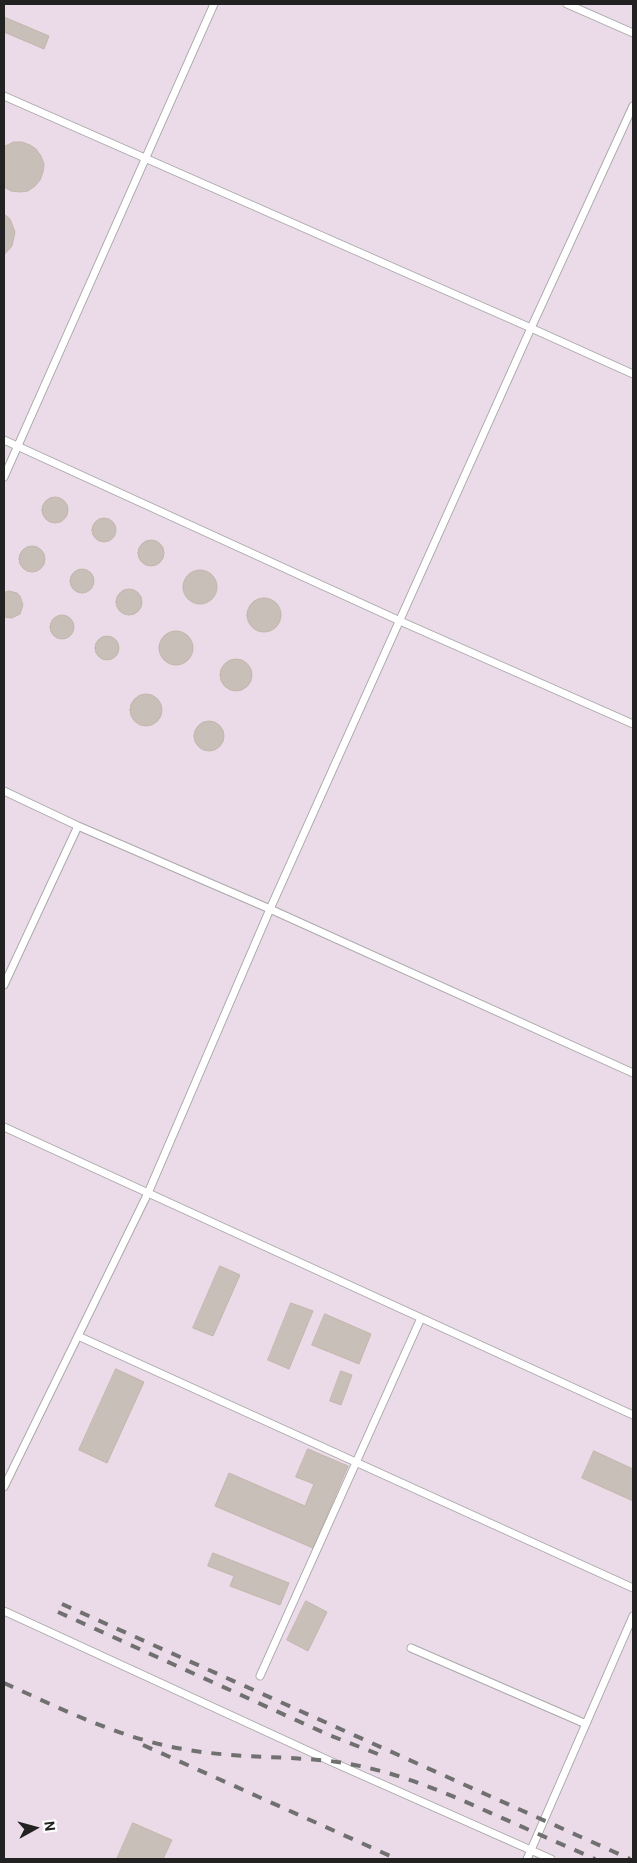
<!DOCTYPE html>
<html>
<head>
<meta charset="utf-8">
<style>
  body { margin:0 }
  #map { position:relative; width:637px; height:1863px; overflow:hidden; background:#f2efe9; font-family:Roboto,sans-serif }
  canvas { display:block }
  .frame { position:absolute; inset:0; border:5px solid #222; pointer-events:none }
  .north { position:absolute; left:10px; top:1803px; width:50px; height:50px; -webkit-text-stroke:4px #fff; paint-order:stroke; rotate:83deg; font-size:14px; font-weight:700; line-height:20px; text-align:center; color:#222 }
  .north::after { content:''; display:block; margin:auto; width:18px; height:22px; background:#222; clip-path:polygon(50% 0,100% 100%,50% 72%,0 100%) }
</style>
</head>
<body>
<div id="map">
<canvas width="637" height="1863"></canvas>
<div class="frame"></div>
<div class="north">N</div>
</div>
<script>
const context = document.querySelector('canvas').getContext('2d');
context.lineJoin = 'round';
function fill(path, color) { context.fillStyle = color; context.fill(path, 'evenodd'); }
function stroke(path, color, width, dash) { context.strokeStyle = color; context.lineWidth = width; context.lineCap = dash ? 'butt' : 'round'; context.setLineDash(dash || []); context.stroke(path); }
fill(new Path2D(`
  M4 4H633V1859H4Z`), '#ebdbe8');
const building = new Path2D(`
  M4 17 49 36 44 49 4 32Z
  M14 142H22L30 145 36 149 41 156 44 164 43 172 40 180 35 186 28 191 20 192 11 191 4 187V147Z
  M4 214 10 219 15 232 12 246 4 255Z
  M42 510a13 13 0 1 1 26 0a13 13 0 1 1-26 0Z
  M92 530a12 12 0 1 1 24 0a12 12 0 1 1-24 0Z
  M138 553a13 13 0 1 1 26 0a13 13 0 1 1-26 0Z
  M19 559a13 13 0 1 1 26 0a13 13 0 1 1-26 0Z
  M70 581a12 12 0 1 1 24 0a12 12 0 1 1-24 0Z
  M183 587a17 17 0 1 1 34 0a17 17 0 1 1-34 0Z
  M116 602a13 13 0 1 1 26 0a13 13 0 1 1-26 0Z
  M9 591 17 593 20 596 23 605 20 614 12 618 4 617V593Z
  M247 615a17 17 0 1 1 34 0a17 17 0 1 1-34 0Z
  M50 627a12 12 0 1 1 24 0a12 12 0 1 1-24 0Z
  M159 648a17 17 0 1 1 34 0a17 17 0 1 1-34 0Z
  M95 648a12 12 0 1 1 24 0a12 12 0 1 1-24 0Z
  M220 675a16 16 0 1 1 32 0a16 16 0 1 1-32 0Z
  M130 710a16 16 0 1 1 32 0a16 16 0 1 1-32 0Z
  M194 736a15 15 0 1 1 30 0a15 15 0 1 1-30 0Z
  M220 1266 240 1275 213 1336 193 1328Z
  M291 1303 313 1311 289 1369 268 1360Z
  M325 1314 371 1334 359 1364 312 1345Z
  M116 1369 144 1382 107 1463 79 1450Z
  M341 1371 352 1375 341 1405 330 1401Z
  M308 1449 348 1466 313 1548 215 1506 229 1473 305 1506 314 1484 296 1477Z
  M594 1451 633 1469V1501L582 1478Z
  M213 1553 289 1583 280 1605 230 1586 234 1576 208 1566Z
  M306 1601 327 1612 308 1651 287 1640Z
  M133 1823 172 1840 163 1859H117Z`);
fill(building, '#c7bfb8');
stroke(building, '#c4b6ab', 1);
const service = new Path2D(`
  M567 4 633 33
  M4 96 531 328 633 374
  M4 440 400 621 633 724
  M4 477 214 4
  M4 791 78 826 270 909 633 1073
  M4 985 78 826
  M4 1127 633 1415
  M78 1336 633 1588
  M4 1487 148 1193 270 909 531 328 633 106
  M4 1611 330 1761 551 1859
  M411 1648 586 1724
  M260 1676 421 1318
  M527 1859 633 1616`);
stroke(service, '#a9a9a9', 9);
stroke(service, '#fff', 7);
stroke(new Path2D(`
  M62 1604 630 1859
  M58 1612 329 1735 383 1756
  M4 1683C64 1710 123 1740 189 1750 236 1758 283 1756 330 1761 388 1768 440 1790 493 1814 527 1829 561 1844 595 1859
  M143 1745 397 1859`), '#707070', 4, [10, 10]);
</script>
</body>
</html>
